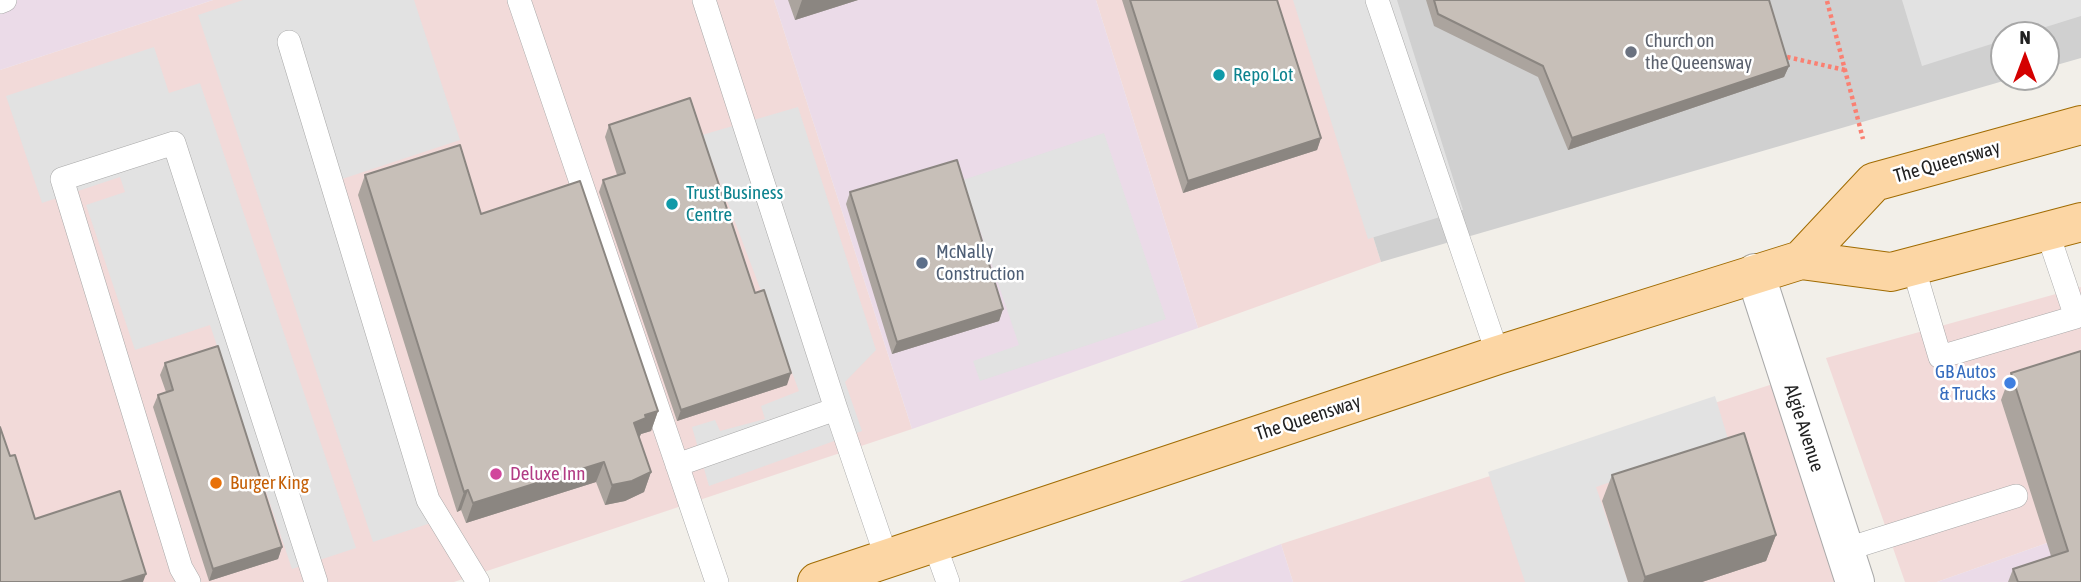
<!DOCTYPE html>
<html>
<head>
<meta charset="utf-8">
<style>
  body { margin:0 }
  #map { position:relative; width:2081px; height:582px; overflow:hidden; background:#f2efe9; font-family:"Asap Condensed",sans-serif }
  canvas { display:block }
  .north { position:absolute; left:1990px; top:21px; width:70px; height:70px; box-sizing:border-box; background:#fff; border:2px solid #a7a7a7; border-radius:50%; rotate:0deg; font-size:19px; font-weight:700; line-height:28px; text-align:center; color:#222 }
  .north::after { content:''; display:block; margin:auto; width:24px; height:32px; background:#d40000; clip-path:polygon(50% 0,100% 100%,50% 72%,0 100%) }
</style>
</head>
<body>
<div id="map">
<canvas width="2081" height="582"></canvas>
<div class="north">N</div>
</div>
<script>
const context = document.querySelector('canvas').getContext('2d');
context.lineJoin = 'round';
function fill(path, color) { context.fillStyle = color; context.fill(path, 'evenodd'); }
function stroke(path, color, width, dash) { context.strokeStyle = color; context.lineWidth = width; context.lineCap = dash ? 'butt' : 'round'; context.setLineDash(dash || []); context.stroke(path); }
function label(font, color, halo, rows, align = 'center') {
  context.font = font + ' "Asap Condensed",sans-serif'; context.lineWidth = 5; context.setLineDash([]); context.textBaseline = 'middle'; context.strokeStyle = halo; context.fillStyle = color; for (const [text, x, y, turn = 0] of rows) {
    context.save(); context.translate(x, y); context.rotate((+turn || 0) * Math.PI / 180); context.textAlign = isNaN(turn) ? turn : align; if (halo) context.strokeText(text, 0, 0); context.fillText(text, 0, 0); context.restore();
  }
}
fill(new Path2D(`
  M213 0H774L912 429 454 582H0V70Z
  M1096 0H1299L1381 262 1198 328Z
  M2081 287V531L1937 582H1905L1826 358Z
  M1779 382 1847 582H1293L1281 544Z`), '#f2dad9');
fill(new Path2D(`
  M0 0H213L0 70Z
  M774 0H1096L1198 328 912 429Z
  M2081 531V582H1937Z
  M1281 544 1293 582H1179Z`), '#ebdbe8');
fill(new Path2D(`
  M1299 0H2081V58L2046 68V35H2004V77H2017L1381 262Z`), '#d0d0d0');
fill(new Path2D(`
  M243 0H414L460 140 333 182 443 519 373 542 198 15Z
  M1293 0H1397L1463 210 1368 239Z
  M1902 0H2081V16L2020 35H2004V40L1922 66Z
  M154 47 169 93 200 83 356 548 292 569 210 325 135 350 86 205 125 192 120 177 42 203 6 96Z
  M798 107 876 350 845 382 862 431 709 486 692 427 715 420 720 431 765 419 761 406 799 391 702 135Z
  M1104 133 1166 319 980 381 973 361 1019 345 963 180Z
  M1715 396 1729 442 1596 487 1628 582H1525L1488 472Z`), '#e2e2e2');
const lane = new Path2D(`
  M519 0 717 582
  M1377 0 1498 355
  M0 2 5 0
  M289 42 428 500 478 582
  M1913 266 1940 357 2076 317 2047 231
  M836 409 887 559
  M677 465 836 409 704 0
  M934 543 948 582
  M1844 550 2016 496
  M189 582 181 568 62 179 174 143 316 582`);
const street = new Path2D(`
  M1755 273 1855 582`);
const primary = new Path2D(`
  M1801 260 1874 182 2081 125
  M817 582 1498 355 1801 260 1891 272 2081 222`);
stroke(lane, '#a9a9a9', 24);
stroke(street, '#a9a9a9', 40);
stroke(primary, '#a06b00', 40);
stroke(new Path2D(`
  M1827 1 1863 139
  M1787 57 1845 70`), '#fa8072', 4.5, [3.5, 3.5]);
stroke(lane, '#fff', 23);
stroke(street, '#fff', 38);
stroke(primary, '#fcd6a4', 38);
fill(new Path2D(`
  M788 0H858L795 20Z
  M1122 0H1277L1321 138 1317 150 1183 193Z
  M1426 0H1769L1789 66 1784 77 1568 150 1538 77 1434 26Z
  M609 125 755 293 787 385 677 421 599 192 603 180 617 175 605 137Z
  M365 175 481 214 658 411 651 431 641 434 639 438 651 472 644 492 625 501 605 505 596 482 466 523 461 510 457 512 358 195Z
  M850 192 1003 309 999 321 892 354 846 204Z
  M165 363 282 547 278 559 209 581 153 407 158 395 166 392 160 375Z
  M2011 373 2081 582H2008L2013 569 2051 556 2001 400Z
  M1612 475 1776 535 1766 561 1702 582H1628L1602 501Z`), '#aba49e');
fill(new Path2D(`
  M802 0H858L795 20Z
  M1789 66 1784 77 1568 150 1572 138Z
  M1321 138 1317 150 1183 193 1188 181Z
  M1003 309 999 321 892 354 897 342Z
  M791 373 787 385 677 421 681 410Z
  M658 411 651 431 641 434 639 438 634 423 645 415Z
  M604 462 596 482 466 523 473 503Z
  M651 472 644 492 625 501 605 505 612 485Z
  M468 490 461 510 457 512 464 492Z
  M1776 535 1766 561 1702 582H1643L1645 577Z
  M282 547 278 559 209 581 213 569Z
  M146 574 143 582H120Z`), '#8b8681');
const building = new Path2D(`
  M1130 0H1277L1321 138 1188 181Z
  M1434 0H1769L1789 66 1572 138 1543 66 1438 14Z
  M690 98 755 293 764 290 791 373 681 410 603 180 625 173 609 125Z
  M460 145 481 214 580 181 658 411 645 415 646 418 634 423 651 472 632 481 612 485 604 462 473 503 468 490 464 492 365 175Z
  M957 160 1003 309 897 342 850 192Z
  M218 346 282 547 213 569 158 395 173 390 165 363Z
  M2081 351V582H2018L2013 569 2068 551 2011 373Z
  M0 427 10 456 15 455 35 519 120 491 146 574 120 582H0Z
  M1744 433 1776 535 1645 577 1612 475Z`);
fill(building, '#c7bfb8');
stroke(building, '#8b8681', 2);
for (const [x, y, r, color] of [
  [1631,52,7,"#6b7280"],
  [1219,75,7,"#0f9aa8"],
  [672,204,7,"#0f9aa8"],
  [922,263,7,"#5c6f8a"],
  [2010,383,7,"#3f7fe0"],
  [496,474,7,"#d1479c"],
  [216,483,7,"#e8710a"]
]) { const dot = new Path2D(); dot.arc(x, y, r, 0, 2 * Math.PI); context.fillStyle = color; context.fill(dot); stroke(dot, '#fff', 2.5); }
label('19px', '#5b616d', '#fff', [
  ["Church on",1645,41],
  ["the Queensway",1645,63]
], 'left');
label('19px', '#0d838f', '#fff', [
  ["Repo Lot",1233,75],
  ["Trust Business",686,193],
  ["Centre",686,215]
], 'left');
label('19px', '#222', '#fff', [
  ["The Queensway",1947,162,-16],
  ["The Queensway",1308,418,-18],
  ["Algie Avenue",1804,428,72]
]);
label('19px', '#4e5e75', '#fff', [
  ["McNally",936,252],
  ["Construction",936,274]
], 'left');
label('19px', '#366cbe', '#fff', [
  ["GB Autos",1996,372],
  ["& Trucks",1996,394]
], 'right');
label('19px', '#b23c85', '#fff', [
  ["Deluxe Inn",510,474]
], 'left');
label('19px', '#c56008', '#fff', [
  ["Burger King",230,483]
], 'left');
</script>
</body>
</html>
